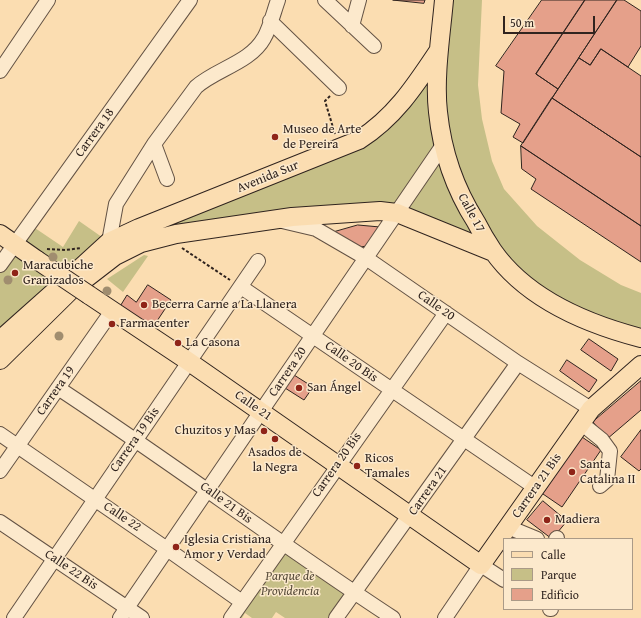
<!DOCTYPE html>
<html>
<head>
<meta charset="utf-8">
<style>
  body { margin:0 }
  #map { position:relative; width:641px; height:618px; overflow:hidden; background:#fbddb1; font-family:"Gentium Book Plus",serif }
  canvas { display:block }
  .legend { position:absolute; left:503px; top:538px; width:130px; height:72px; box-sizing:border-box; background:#fce9cc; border:1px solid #aa9a87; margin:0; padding:5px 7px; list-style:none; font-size:12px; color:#30241f }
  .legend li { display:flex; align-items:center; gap:8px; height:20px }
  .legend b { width:20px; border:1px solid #aa9a87 }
  .scale { position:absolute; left:503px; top:16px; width:92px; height:18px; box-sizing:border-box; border:2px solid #30241f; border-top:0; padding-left:5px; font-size:12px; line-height:14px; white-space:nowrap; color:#30241f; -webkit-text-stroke:3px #fce9cc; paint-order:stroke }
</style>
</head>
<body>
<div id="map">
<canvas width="641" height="618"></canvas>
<ul class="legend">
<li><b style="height:5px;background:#fbddb1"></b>Calle</li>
<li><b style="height:11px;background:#c6bf87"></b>Parque</li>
<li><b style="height:11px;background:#e5a08a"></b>Edificio</li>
</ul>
<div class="scale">50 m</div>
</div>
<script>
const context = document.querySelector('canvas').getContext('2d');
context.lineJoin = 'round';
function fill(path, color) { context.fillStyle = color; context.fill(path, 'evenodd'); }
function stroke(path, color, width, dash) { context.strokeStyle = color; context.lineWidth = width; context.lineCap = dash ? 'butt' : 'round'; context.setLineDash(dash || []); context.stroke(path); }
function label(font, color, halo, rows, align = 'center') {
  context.font = font + ' "Gentium Book Plus",serif'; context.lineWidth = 3; context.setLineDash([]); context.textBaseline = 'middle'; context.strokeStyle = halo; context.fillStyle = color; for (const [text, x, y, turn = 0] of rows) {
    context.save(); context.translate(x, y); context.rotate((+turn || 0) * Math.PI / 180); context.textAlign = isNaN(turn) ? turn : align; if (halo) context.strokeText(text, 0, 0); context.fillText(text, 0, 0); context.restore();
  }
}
fill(new Path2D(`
  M444 0H482L478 85 482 119 492 161 504 189 537 226 580 260 621 285 641 293V338L576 316 493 252 397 213 164 231V225L359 140 439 50Z
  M79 221 109 242 0 340V265L29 224 63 247Z
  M144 255 148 256 123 292 107 279Z
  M282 543 354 592 336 618H285L276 612 272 618H252L245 613 242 618H231Z`), '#c6bf87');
const building = new Path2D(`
  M393 0H425L424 3Z
  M542 0H585L536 74 558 89 523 143 513 137 520 124 501 113 504 71 496 66Z
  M585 0H617L558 89 536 74Z
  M617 0H624L641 11V46L628 67 601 49 590 65 579 58Z
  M601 49 641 76V157L552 98 579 58 590 65Z
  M552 98 641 157V226L521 146Z
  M521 146 641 226V262L531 189 536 179 522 169Z
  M358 225 380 227 367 246 360 247 334 232Z
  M148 285 171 300 151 330 119 308 127 295 136 302Z
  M589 339 618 359 611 371 581 350Z
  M567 360 597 380 589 392 560 371Z
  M294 375 313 387 304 400 285 388Z
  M641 381V410L607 439 593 422Z
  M641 430V469L639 471 621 457Z
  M582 437 601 450 562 507 543 494Z
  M543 501 567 521 552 539 527 520Z`);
fill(building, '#e5a08a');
stroke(building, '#30241f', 1);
const minor = new Path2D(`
  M325 0 374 46
  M270 21 339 88
  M352 26 359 0
  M0 71 48 0
  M154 144 167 179
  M282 221 316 229 366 258 518 363 591 409
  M112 249 109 242 116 204 154 144 196 87C216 69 250 63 264 38 270 28 274 11 278 0
  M0 265 190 0
  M241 287 536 488
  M58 388C172 463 280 544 393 618
  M581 423 602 440 610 451 607 480 600 486
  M0 434 167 549 242 602
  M0 471 112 311
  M0 522 142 618
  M508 527 537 539
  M556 539 557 538
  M550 609H551
  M14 618 258 261
  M120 618 443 145
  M231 618 446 313
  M336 618 518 363
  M445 618 481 565 504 580`);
const major = new Path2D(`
  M444 0C441 34 434 78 438 112 442 151 455 189 476 222 481 232 487 242 493 251 526 298 587 324 641 338
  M0 234 37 260
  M74 274 109 242 139 228 359 140C395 117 415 86 439 50
  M89 295 185 359 481 565 591 409 641 365
  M0 340 55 291
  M0 360 71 290 115 256 141 243 176 234 292 217 380 211 397 213 493 252`);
stroke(minor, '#635244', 16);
stroke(major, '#30241f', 20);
stroke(new Path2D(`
  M330 96 325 101 335 134
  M182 248 230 280
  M47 249 65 250 81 248`), '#30241f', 2, [3, 2]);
stroke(minor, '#fce9cc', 14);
stroke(major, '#fbddb1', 18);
const majorBridge = new Path2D(`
  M37 260 89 295`);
stroke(majorBridge, '#30241f', 20, []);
stroke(majorBridge, '#fbddb1', 18);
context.fillStyle = '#a08d6f';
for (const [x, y] of [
  [53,257],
  [8,280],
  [107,291],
  [59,336]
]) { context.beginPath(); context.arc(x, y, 4.5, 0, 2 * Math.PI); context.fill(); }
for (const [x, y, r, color] of [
  [275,137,4,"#8f2418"],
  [15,273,4,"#8f2418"],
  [144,305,4,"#8f2418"],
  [112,324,4,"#8f2418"],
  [178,343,4,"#8f2418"],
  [299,388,4,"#8f2418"],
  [264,431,4,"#8f2418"],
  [275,439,4,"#8f2418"],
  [357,466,4,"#8f2418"],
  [572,472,4,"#8f2418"],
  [547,520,4,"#8f2418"],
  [176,547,4,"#8f2418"]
]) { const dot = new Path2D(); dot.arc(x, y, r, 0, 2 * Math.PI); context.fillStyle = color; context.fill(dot); stroke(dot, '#fce9cc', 1.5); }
label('13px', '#30241f', '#fce9cc', [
  ["Museo de Arte",283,130],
  ["de Pereira",283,145],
  ["Maracubiche",23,266],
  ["Granizados",23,281],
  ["Becerra Carne a La Llanera",152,305],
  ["Farmacenter",120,324],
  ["La Casona",186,343],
  ["San Ángel",307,388],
  ["Chuzitos y Mas",256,431,"right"],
  ["Asados de",275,453,"center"],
  ["la Negra",275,468,"center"],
  ["Ricos",365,459],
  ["Tamales",365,474],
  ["Santa",580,465],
  ["Catalina II",580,480],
  ["Madiera",555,520],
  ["Iglesia Cristiana",184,540],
  ["Amor y Verdad",184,555]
], 'left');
label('13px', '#30241f', '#fce9cc', [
  ["Carrera 18",95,133,-54],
  ["Avenida Sur",268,177,-22],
  ["Calle 17",471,213,61],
  ["Calle 20",436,306,35],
  ["Calle 20 Bis",351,362,35],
  ["Carrera 20",288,372,-56],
  ["Carrera 19",56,391,-55],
  ["Calle 21",253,406,35],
  ["Carrera 19 Bis",135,440,-55],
  ["Carrera 20 Bis",337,465,-55],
  ["Carrera 21 Bis",537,486,-55],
  ["Carrera 21",428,491,-55],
  ["Calle 21 Bis",226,503,36],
  ["Calle 22",122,517,34],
  ["Calle 22 Bis",71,570,34]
]);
label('italic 13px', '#564b39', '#fce9cc', [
  ["Parque de",290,577],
  ["Providencia",290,592]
]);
</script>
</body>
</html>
